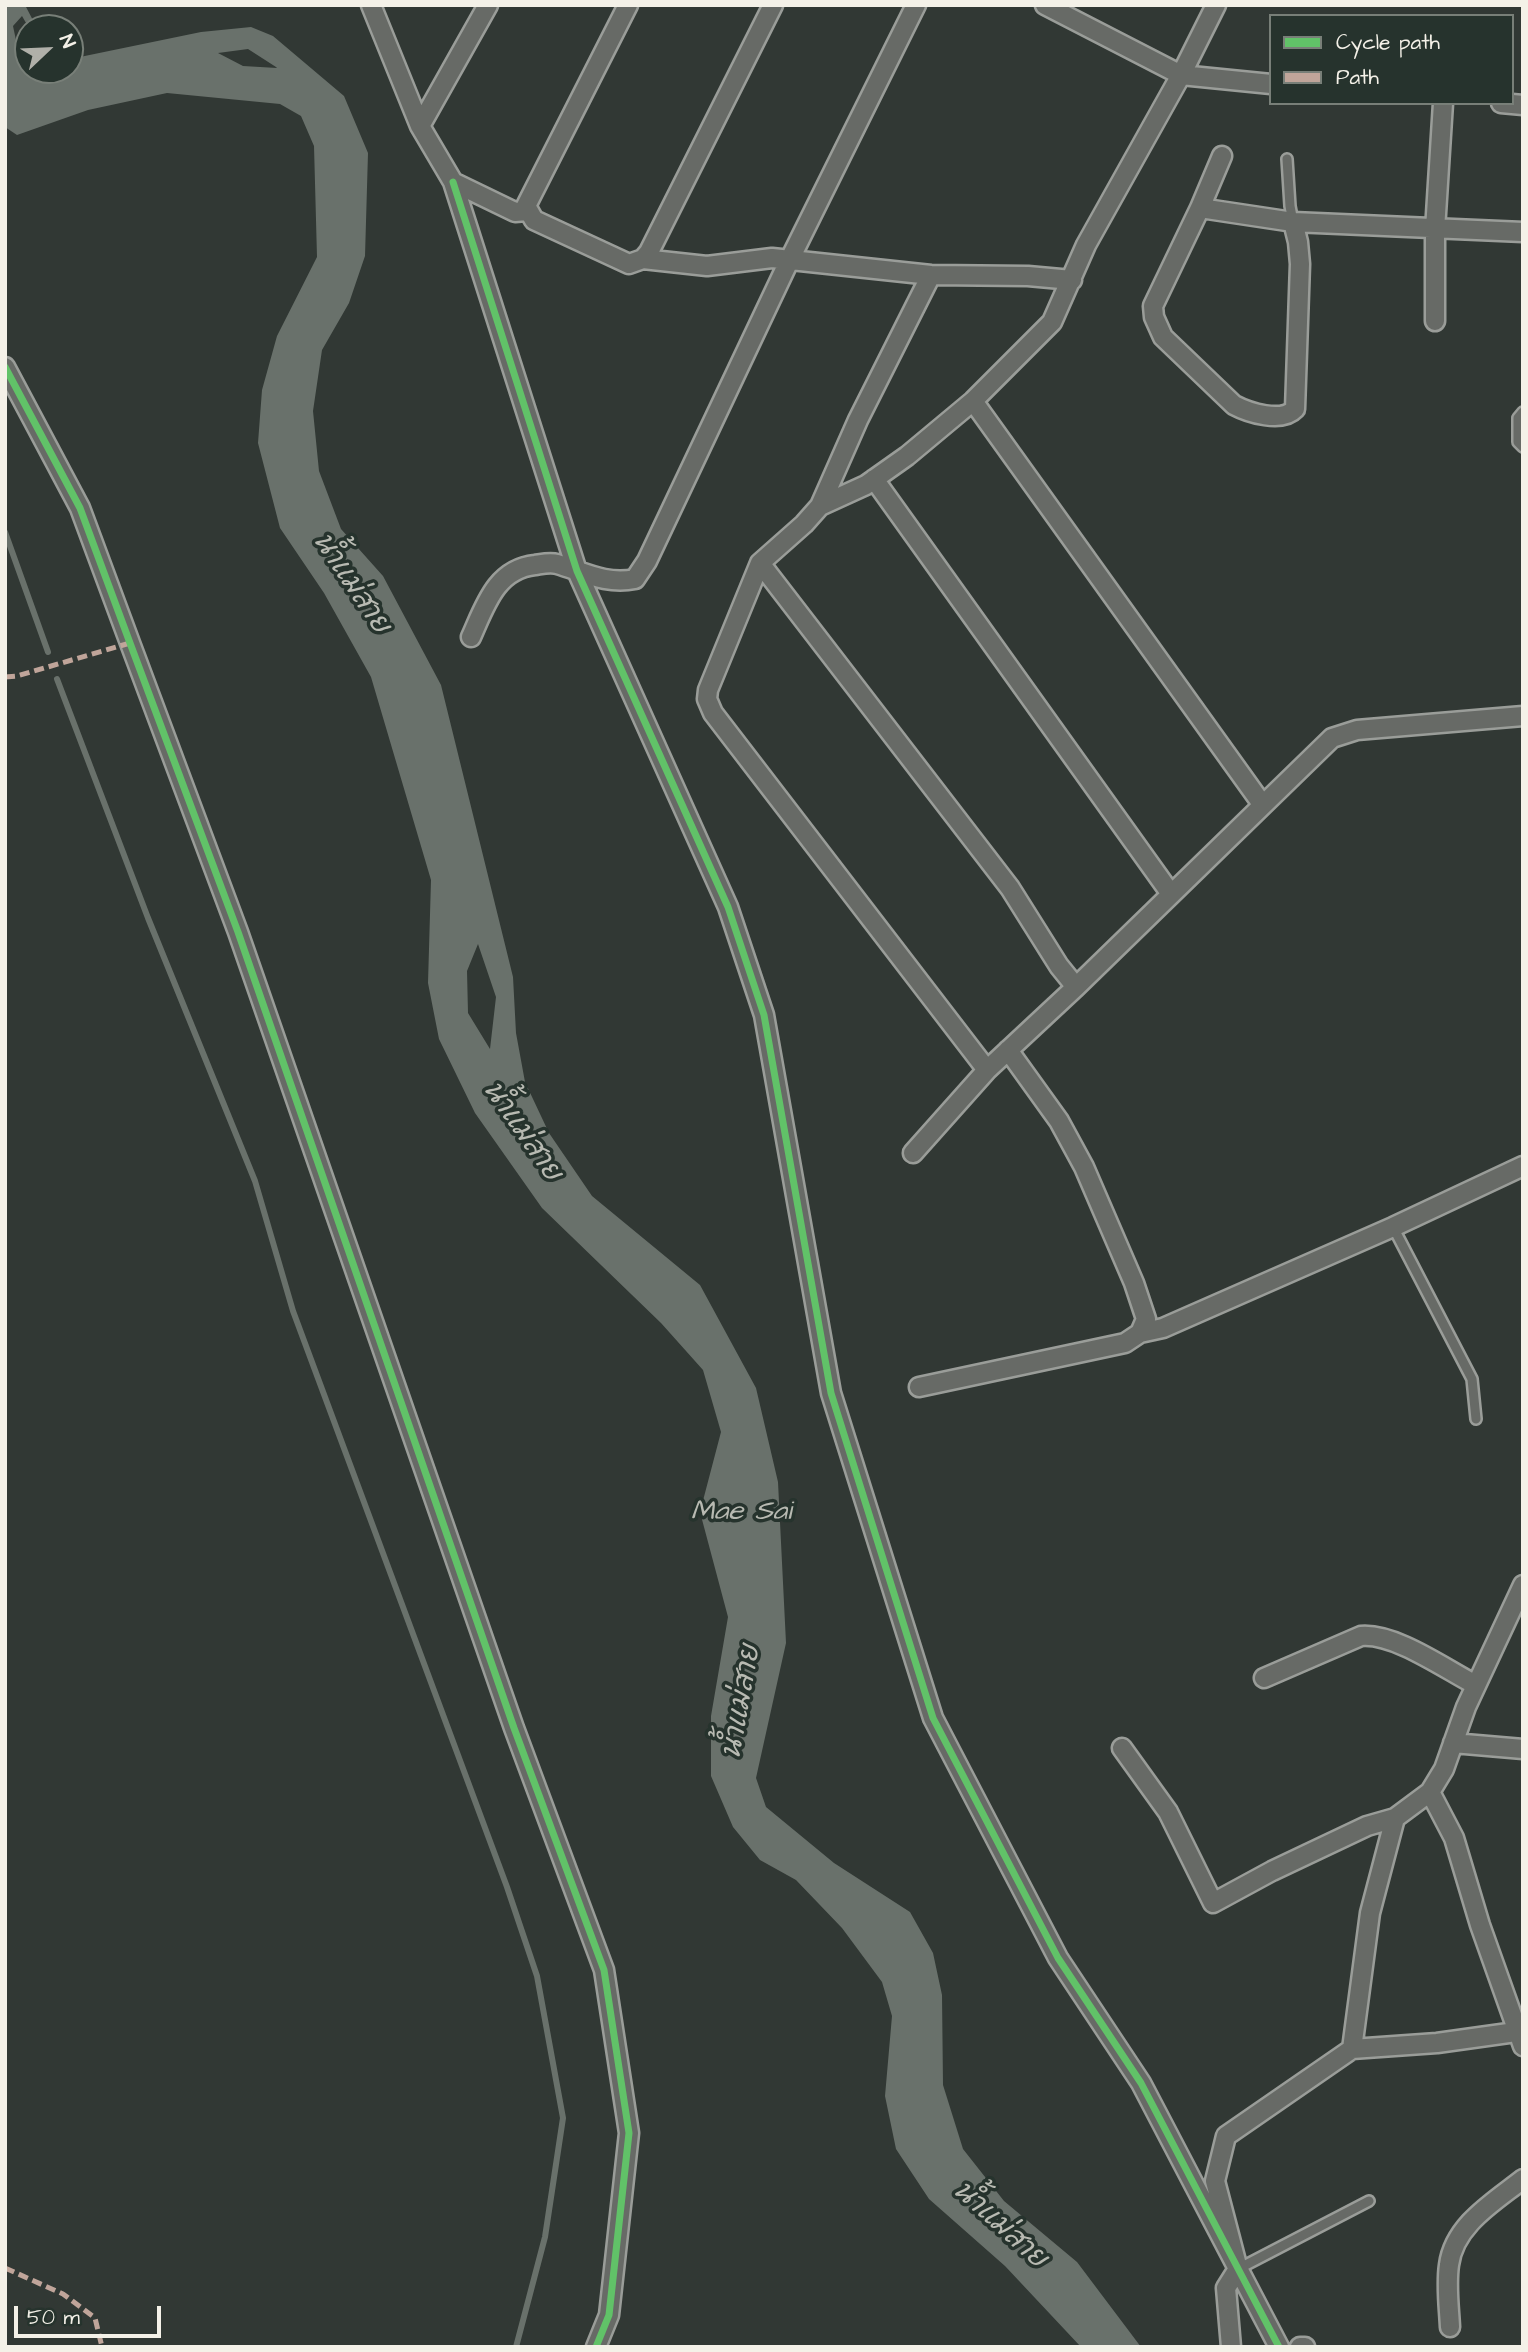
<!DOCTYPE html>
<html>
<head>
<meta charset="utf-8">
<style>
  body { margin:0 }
  #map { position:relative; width:1528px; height:2352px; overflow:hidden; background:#313834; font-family:"Architects Daughter",sans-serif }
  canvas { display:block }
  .frame { position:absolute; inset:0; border:7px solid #f4f1e8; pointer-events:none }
  .legend { position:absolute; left:1269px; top:14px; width:245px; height:91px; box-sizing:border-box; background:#26332d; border:2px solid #787f78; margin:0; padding:9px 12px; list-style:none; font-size:21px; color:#f4f1e8 }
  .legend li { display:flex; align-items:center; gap:14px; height:35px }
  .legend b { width:35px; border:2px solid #787f78 }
  .north { position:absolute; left:14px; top:14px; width:70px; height:70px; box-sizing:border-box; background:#26332d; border:2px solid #787f78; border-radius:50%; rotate:67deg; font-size:19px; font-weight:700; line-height:28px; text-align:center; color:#f4f1e8 }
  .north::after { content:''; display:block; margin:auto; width:24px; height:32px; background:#b0b0a9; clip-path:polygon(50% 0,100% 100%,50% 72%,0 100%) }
  .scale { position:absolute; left:14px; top:2306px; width:147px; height:32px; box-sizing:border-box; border:4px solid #f4f1e8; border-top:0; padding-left:9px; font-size:21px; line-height:24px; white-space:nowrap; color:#f4f1e8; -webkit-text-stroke:5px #26332d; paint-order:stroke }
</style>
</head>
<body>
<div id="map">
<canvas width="1528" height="2352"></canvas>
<div class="frame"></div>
<ul class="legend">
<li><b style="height:9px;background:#61c268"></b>Cycle path</li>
<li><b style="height:9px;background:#c0a59a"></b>Path</li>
</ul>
<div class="north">N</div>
<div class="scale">50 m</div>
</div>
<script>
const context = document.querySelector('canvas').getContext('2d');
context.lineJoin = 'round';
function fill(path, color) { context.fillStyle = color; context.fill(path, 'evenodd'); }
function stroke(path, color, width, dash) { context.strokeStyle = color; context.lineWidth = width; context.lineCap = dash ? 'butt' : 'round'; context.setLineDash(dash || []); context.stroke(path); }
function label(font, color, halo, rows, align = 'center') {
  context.font = font + ' "Architects Daughter","Playpen Sans Thai",sans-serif'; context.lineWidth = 7; context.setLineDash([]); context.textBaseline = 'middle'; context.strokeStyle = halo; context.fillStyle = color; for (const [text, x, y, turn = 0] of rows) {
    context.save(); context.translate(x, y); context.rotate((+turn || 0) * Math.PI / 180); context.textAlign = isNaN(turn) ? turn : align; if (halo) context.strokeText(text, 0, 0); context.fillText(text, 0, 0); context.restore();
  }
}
fill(new Path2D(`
  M5 5H25L37 28H29L22 16 13 26 17 45 28 58V70H70V57L75 58 201 32 251 27 273 36 344 96 368 153 365 256 349 303 322 350 313 411 319 471 341 529 383 576 441 685 513 977 516 1033 525 1082 549 1133 592 1196 700 1285 756 1388 778 1482 786 1643 756 1778 766 1807 834 1863 910 1912 933 1953 942 1995 943 2085 963 2149 1004 2201 1077 2262 1141 2347H1081L1005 2266 929 2199 896 2149 885 2096 892 2016 882 1982 842 1928 796 1880 760 1860 733 1827 711 1776V1716L728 1617 700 1512 721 1432 703 1370 661 1323 542 1208 475 1113 439 1039 428 983 431 880 371 677 324 593 280 528 258 443 262 390 277 336 317 257 314 146 301 116 280 104 167 93 88 110 17 135 5 127ZM248 49 276 67 277 68 243 66 218 53ZM478 944 496 997 490 1049 468 1013 467 971Z`), '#69716b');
stroke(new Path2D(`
  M5 532 48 652
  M57 679 148 918 255 1181 293 1311 507 1887 537 1976 563 2118 545 2237 516 2347`), '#69716b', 6);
const service = new Path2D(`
  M1287 159 1290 206 1293 222
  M1523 412 1518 418V442L1523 447
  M1393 1227 1472 1379 1476 1419
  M1238 2269 1369 2201`);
const minor = new Path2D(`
  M371 5 420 126 453 182 515 212 527 211
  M628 5 526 206 534 220 629 264 643 259 649 252 773 5
  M1045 5 1181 75 1271 84
  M1501 103 1523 105
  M420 126 488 5
  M1222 156 1200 208 1153 306 1154 317 1163 337 1234 405C1249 413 1282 423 1295 409L1300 264 1298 242 1293 222
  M453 182 577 571 728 907 764 1015 831 1393 933 1718 1058 1958 1141 2083 1279 2347
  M1200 208 1293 222 1523 232
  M643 259 707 266 772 258 931 275 1028 276 1072 280
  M1435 321V230L1443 103
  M5 367 80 508 130 643 238 932 514 1728 604 1970 629 2133 609 2315 596 2347
  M973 401 1262 804
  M874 479 1171 894
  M820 506 858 420 931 275
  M760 563 1010 888 1059 966 1076 987
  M471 637C485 606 496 569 535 565 542 564 550 562 557 564 584 572 606 585 635 579L647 561 789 261 916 5
  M987 1070 713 713 707 699 708 690 760 563 804 524 820 506 866 485 907 456 973 401 1052 322 1086 245 1181 75 1216 5
  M913 1153 987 1070 1076 987 1332 738 1357 730 1523 716
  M1140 1333 1163 1328 1393 1227 1523 1166
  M919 1387 1125 1343 1140 1333 1146 1319 1134 1283 1084 1167 1059 1121 1008 1050
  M1264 1678 1361 1636C1395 1633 1445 1669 1476 1685
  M1453 1743 1523 1749
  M1122 1748 1168 1812 1213 1903 1272 1871 1367 1826 1395 1818 1430 1792 1444 1769 1466 1707 1523 1585
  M1430 1792 1454 1838 1480 1925 1523 2046
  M1352 2049 1437 2043 1523 2031
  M1450 2327C1449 2307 1446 2285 1449 2265 1454 2225 1494 2202 1523 2179
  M1231 2347 1226 2288 1238 2269 1215 2181 1226 2136 1352 2049 1370 1913 1395 1818
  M1300 2347H1305`);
stroke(service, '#9a9d99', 14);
stroke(minor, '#9a9d99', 23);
stroke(service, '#676a66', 9);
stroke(minor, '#676a66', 18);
stroke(new Path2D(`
  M5 677 17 676 130 643
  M5 2268 63 2294 95 2318 102 2347`), '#c0a59a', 5, [10, 5]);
stroke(new Path2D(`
  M453 182 577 571 728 907 764 1015 831 1393 933 1718 1058 1958 1141 2083 1279 2347
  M5 367 80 508 130 643 238 932 514 1728 604 1970 629 2133 609 2315 596 2347`), '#61c268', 7);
label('italic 28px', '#b8bab2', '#26332d', [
  ["น้ำแม่สาย",350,584,56],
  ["น้ำแม่สาย",521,1132,55],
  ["Mae Sai",741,1513],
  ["น้ำแม่สาย",743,1702,-80],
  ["น้ำแม่สาย",999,2226,42]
]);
</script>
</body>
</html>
